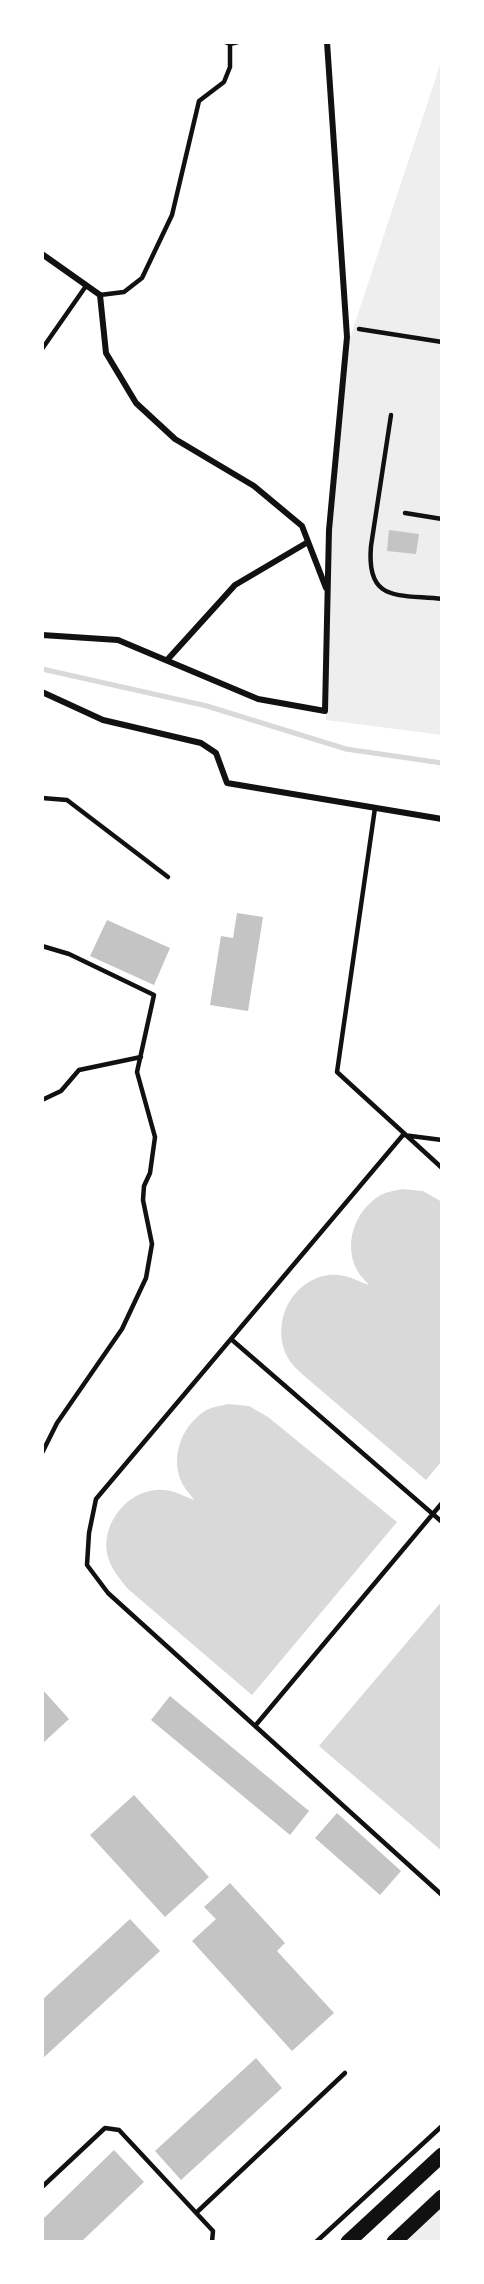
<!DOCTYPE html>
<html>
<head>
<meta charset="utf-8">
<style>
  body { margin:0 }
  #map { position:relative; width:484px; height:2284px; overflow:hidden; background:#fff; font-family:Mulish,sans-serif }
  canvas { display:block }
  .frame { position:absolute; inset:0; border:44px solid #fff; pointer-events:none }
</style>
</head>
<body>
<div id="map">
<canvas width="484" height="2284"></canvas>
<div class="frame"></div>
</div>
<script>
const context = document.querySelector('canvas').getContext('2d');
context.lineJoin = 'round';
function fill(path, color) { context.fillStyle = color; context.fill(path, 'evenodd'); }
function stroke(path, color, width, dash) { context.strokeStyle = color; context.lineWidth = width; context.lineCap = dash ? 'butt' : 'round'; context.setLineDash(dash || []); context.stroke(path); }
fill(new Path2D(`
  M442 59V735L326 720 332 530 350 338Z
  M442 2197V2242H394Z`), '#eee');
fill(new Path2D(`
  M402 1189 423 1191 442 1202V1461L426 1480 302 1374C297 1369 290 1363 287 1356 271 1323 291 1280 329 1275 344 1273 356 1280 369 1285 365 1280 360 1276 357 1270 343 1244 355 1211 379 1196 385 1192 394 1191 402 1189Z
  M228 1404 249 1406 268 1417 397 1522 252 1695 128 1589C119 1578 110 1568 107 1553 102 1524 126 1493 155 1490 170 1488 182 1495 194 1500 191 1495 186 1490 183 1485 169 1459 181 1426 205 1411 211 1407 220 1406 228 1404Z
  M442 1601V1851L319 1746Z`), '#d9d9d9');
stroke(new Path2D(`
  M42 669 207 706 346 749 442 763`), '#d9d9d9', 5);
fill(new Path2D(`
  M389 530 419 534 416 554 387 551Z
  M237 913 263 917 248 1011 210 1005 221 936 233 938Z
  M107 920 170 948 154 985 90 956Z
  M42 1689 69 1719 42 1744Z
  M170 1696 309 1811 290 1835 151 1720Z
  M134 1795 209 1877 165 1917 90 1835Z
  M337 1813 401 1871 380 1895 315 1838Z
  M230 1883 285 1943 277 1951 334 2013 292 2051 192 1941 216 1919 204 1907Z
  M130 1919 160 1951 42 2059V2000Z
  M256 2058 282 2088 181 2180 155 2151Z
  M114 2150 144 2182 81 2242H42V2220Z`), '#c4c4c4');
stroke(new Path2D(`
  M225 42 230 44 238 42
  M100 295 124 292 142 278 172 215 199 101 224 82 230 67V44
  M359 329 442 342
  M42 349 86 286
  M391 415 371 546C366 603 398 594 442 599
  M405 513 442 519
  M42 798 67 800 168 877
  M375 808 337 1072 442 1168
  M42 946 69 954 154 995 137 1072 155 1137 150 1173 144 1186 143 1200 152 1244 146 1278 122 1329 57 1423 42 1453
  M42 1100 61 1091 79 1070 141 1057
  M403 1135 96 1499 89 1533 87 1565 108 1593 442 1895
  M403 1135 442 1140
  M231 1339 442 1522
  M255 1726 442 1503
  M42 2187 105 2128 119 2130 213 2231 212 2242
  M196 2213 345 2073
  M316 2242 442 2126`), '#111', 4.5);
stroke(new Path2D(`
  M42 254 100 295 106 353 136 403 175 439 254 486 302 526 326 588
  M42 635 118 640 258 699 325 711 329 530 347 337 327 42
  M168 659 235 585 308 542
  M42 692 103 720 201 743 216 753 227 783 442 819`), '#111', 6);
stroke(new Path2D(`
  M348 2242 442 2155
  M394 2242 442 2197`), '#111', 15);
</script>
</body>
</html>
